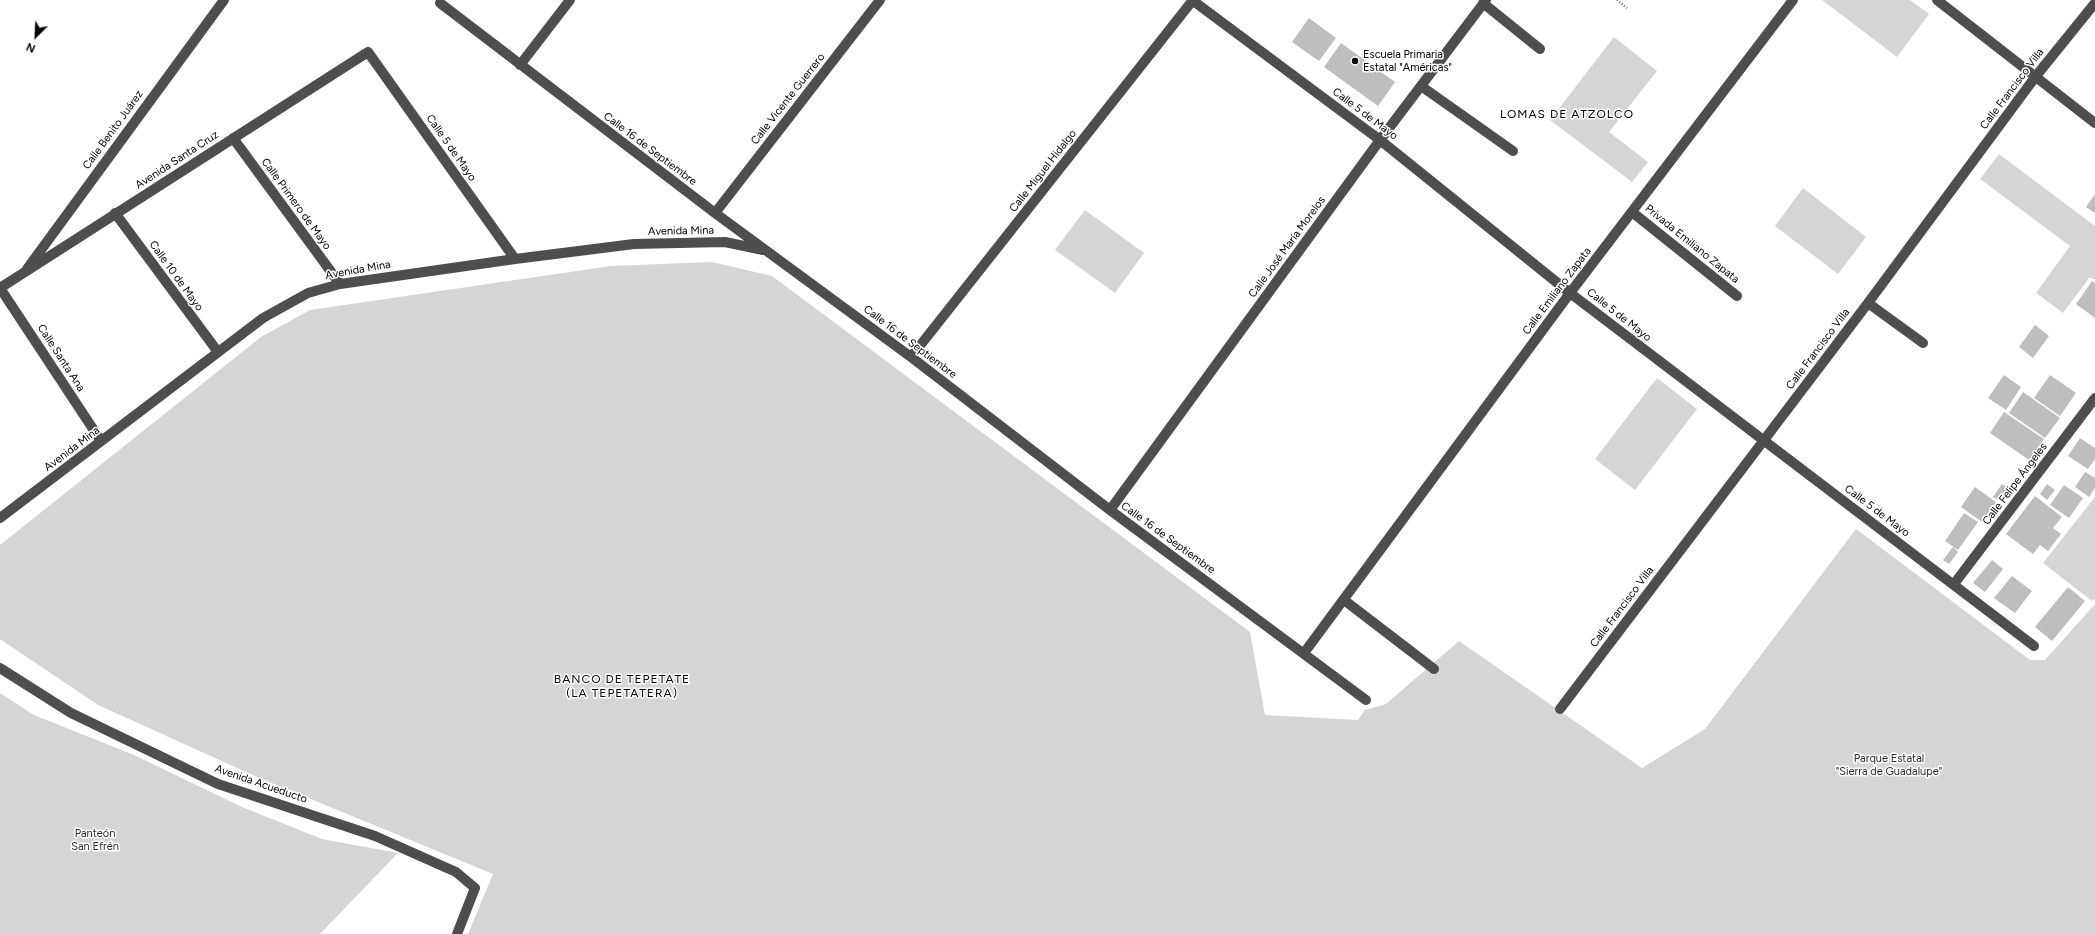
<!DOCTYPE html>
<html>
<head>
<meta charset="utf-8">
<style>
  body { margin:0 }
  #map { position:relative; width:2095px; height:934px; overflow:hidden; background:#fff; font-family:Figtree,sans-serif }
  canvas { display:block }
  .north { position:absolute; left:16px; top:16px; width:40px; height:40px; -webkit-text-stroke:3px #fff; paint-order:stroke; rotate:204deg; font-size:11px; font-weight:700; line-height:16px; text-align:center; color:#000 }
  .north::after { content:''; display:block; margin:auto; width:14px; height:18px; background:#000; clip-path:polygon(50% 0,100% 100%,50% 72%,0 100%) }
</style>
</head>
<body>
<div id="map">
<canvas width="2095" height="934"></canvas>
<div class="north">N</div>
</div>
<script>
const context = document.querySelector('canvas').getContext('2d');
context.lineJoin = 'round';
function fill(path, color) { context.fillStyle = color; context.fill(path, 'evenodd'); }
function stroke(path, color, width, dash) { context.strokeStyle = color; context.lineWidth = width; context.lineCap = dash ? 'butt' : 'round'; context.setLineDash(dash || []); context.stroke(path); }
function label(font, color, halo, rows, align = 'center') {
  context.font = font + ' Figtree,sans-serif'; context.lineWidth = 3; context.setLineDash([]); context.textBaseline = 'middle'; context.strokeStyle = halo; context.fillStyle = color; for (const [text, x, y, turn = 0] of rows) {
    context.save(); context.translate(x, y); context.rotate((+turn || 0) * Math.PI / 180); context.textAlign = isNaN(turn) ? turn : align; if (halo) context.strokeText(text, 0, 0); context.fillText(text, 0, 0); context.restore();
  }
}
fill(new Path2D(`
  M1822 0H1910L1929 14 1897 57Z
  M1614 37 1657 71 1609 132 1648 162 1632 182 1550 120Z
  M1999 154 2095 226V280L2090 277 2063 313 2036 293 2070 246 1980 179Z
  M1803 188 1866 237 1838 274 1775 226Z
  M1085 210 1144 253 1115 293 1055 250Z
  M712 262 772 276 1250 632 1265 715 1358 720 1365 710 1386 704 1459 641 1642 768 1705 729 1856 529 2030 660H2045L2095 604V934H468L493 874 257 777 98 705 0 639V545L261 337 310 310 611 266Z
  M1657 378 1697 409 1635 490 1595 459Z
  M2095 497V598L2092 601 2043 563Z
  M0 693 34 715 134 755 242 807 322 839 398 853 320 934H0Z`), '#d5d5d5');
fill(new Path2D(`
  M1309 18 1336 38 1319 61 1292 42Z
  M1341 43 1395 82 1378 106 1324 67Z
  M2095 194V213L2086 207Z
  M2092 281 2095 283V318L2076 304Z
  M2035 325 2049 336 2033 358 2019 347Z
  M2004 375 2021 387 2006 410 1988 398Z
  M2050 375 2076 393 2060 416 2034 398Z
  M2023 392 2060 418 2045 438 2009 413Z
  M2004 412 2044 439 2029 460 1990 433Z
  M2080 438 2095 448V459L2088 469 2068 456Z
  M2085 472 2095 478V488L2089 497 2075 487Z
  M2002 484 2009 488 2000 501 1993 497Z
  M2047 484 2055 490 2047 500 2040 494Z
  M2064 485 2083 498 2069 518 2050 505Z
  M1975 487 1996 502 1982 522 1961 507Z
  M2035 496 2062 517 2053 528 2061 534 2048 551 2040 545 2033 554 2006 534Z
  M1964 513 1978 522 1958 550 1945 541Z
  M1953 547 1958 552 1949 564 1943 560Z
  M1992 560 2003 569 1985 592 1973 583Z
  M2012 576 2032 591 2015 613 1994 598Z
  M2068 587 2085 601 2052 641 2035 627Z`), '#bebebe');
stroke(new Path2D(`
  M1617 0 1627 8`), '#707070', 2.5, [1, 2]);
stroke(new Path2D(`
  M1192 0 1380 140 1570 293 2034 646
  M1937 0 2095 123
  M440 3 715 213 911 357 1110 510 1366 700
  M1483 3 1540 49
  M520 65 570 0
  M1421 86 1513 151
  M233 138 340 284
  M1632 212 1737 296
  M115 213 218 352
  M715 213 880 0
  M27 269 224 0
  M0 288 368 52 515 259
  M0 288 101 441
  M1868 303 1923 343
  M911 357 1193 0
  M1110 510 1380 140 1486 0
  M0 518 263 318 308 293 340 284 515 259 634 244 725 242 763 250
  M1954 584 2095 398
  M1344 600 1434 669
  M1304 653 1570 293 1793 0
  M0 668 71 713 218 784 375 836 456 872 475 888 457 934
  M1560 709 1868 303 2036 76 2095 3`), '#4e4e4e', 10);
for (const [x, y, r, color] of [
  [1355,61,4,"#000"]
]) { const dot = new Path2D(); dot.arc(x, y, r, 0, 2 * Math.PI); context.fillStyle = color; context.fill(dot); stroke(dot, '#fff', 1.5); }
label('11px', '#000', '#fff', [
  ["Escuela Primaria",1363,55],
  ["Estatal \"Américas\"",1363,68]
], 'left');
label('11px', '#000', '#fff', [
  ["Calle Francisco Villa",2012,89,-53],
  ["Calle Vicente Guerrero",788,99,-52],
  ["Calle 5 de Mayo",1365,114,37],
  ["Calle Benito Juárez",113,130,-54],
  ["Calle 5 de Mayo",451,148,55],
  ["Calle 16 de Septiembre",650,149,37],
  ["Avenida Santa Cruz",177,160,-33],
  ["Calle Miguel Hidalgo",1043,171,-52],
  ["Calle Primero de Mayo",296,204,54],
  ["Avenida Mina",681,231,-1],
  ["Privada Emiliano Zapata",1692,244,39],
  ["Calle José María Morelos",1287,247,-54],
  ["Avenida Mina",358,270,-10],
  ["Calle 10 de Mayo",176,276,54],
  ["Calle Emiliano Zapata",1557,291,-53],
  ["Calle 5 de Mayo",1619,315,38],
  ["Calle 16 de Septiembre",910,342,37],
  ["Calle Francisco Villa",1818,349,-53],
  ["Calle Santa Ana",61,358,57],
  ["Avenida Mina",72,449,-37],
  ["Calle Felipe Ángeles",2015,484,-53],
  ["Calle 5 de Mayo",1877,511,37],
  ["Calle 16 de Septiembre",1168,538,36],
  ["Calle Francisco Villa",1622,607,-53],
  ["Avenida Acueducto",261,784,19]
]);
label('11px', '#2c2c2c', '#fff', [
  ["Parque Estatal",1889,759],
  ["\"Sierra de Guadalupe\"",1889,772],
  ["Panteón",95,834],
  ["San Efrén",95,847]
]);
context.letterSpacing = '1px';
label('12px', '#000', '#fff', [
  ["LOMAS DE ATZOLCO",1567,114],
  ["BANCO DE TEPETATE",622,679],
  ["(LA TEPETATERA)",622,693]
]);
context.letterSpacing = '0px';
</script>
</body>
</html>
